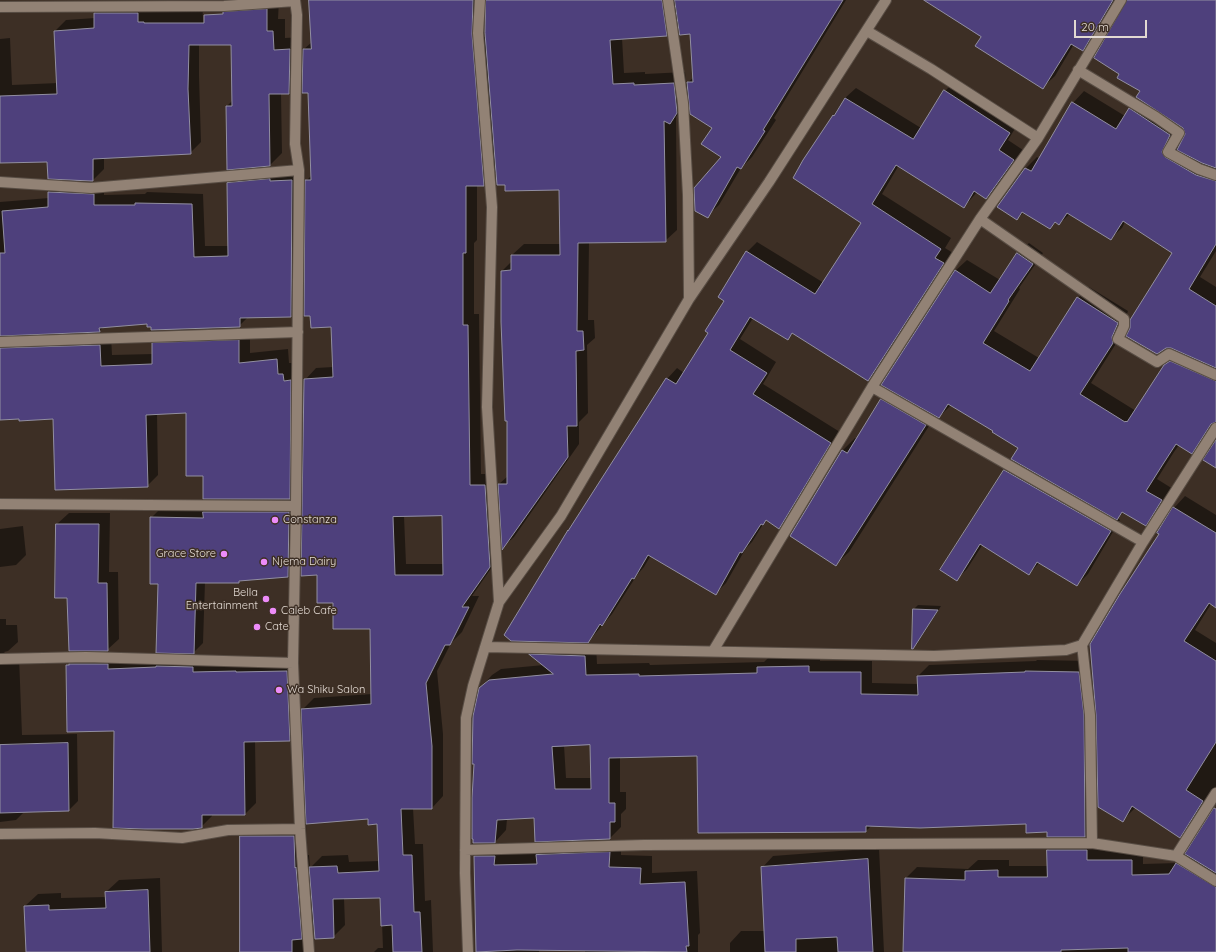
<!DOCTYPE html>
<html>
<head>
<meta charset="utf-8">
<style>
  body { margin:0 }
  #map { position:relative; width:1216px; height:952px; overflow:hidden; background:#3d2f25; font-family:Quicksand,sans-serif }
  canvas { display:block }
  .scale { position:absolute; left:1074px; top:20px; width:73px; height:18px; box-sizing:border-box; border:2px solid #e2d9d2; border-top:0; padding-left:5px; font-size:12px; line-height:14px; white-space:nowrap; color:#e2d9d2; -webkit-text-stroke:3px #3d2f25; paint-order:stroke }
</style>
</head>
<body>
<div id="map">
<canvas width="1216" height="952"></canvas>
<div class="scale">20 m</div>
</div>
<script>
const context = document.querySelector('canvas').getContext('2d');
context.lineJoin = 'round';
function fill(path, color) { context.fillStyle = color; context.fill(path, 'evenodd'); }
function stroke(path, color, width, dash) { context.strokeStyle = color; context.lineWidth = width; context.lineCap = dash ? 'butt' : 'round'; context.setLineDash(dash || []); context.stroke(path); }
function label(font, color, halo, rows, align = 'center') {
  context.font = font + ' Quicksand,sans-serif'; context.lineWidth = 3; context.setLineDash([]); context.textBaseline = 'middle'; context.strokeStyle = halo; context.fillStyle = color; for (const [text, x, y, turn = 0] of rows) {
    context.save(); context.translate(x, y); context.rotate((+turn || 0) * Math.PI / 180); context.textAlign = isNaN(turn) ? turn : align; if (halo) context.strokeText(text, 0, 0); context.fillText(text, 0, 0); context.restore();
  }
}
fill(new Path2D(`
  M279 0 278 19H285V38L302 37 301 80 289 93H281L282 153 270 165 227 106 233 100 232 44 224 13 236 1Z
  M310 0H484L483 21 484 37H485L487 0H846L774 118 776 120 752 157 741 168 719 205 707 216 723 156 713 127 689 99 681 111 676 117 677 230 665 241 589 242 588 320H594L595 338 587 345 588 413 579 422V444L514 537 503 547 499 484 508 476V420L502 271 512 261V255L524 244H561L560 189 506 184 497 171 483 185H477V240L474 243V314H479L481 474H496L501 554 472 596H479L462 632 451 643 437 671 443 734V796L432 808H413L415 844H423L425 901 431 900 433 952H374L378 948H383L381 897 344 898 345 925 333 937 315 925 304 935V952H241V837L254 824H306L307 855H309L310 868 322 856 348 855 349 862 380 861 378 823 369 818 302 710 314 698 372 694 371 628 334 602 318 574 305 380 316 368 333 367 332 326 306 181 311 176 309 92 304 49 312 42ZM679 23 691 33 694 77 686 84 685 72 645 74V72L624 73 622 38 666 35ZM443 515 444 564H406L404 516Z
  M926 0H1117L1094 38 1083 50 1074 44 1055 76 1043 87 982 36Z
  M1128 0H1216V251L1200 277 1216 287V421L1203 441 1192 452 1179 445 1174 452 1157 479 1173 489 1157 513 1145 525 1124 512 1117 518 1120 520 1088 574 1077 585 1039 563 1029 574 983 544 967 569 956 580 1004 470 1015 460 1019 448 995 431 951 405 939 417 936 415 849 552 836 564 843 450 855 438 857 439 881 400 892 390 955 271 967 260 1000 280 1017 254 1029 243 1043 253 1019 288 1020 289 994 331 1039 358 1078 298 1089 287 1128 311 1123 325 1124 331 1091 383 1136 411 1164 366 1181 351 1174 252 1125 222 1122 228 1110 239 1070 214 1059 224 1056 222 1050 228 1024 212 1017 219 998 207 1026 168 1037 157 1040 159 1073 103 1084 91 1125 116 1130 109 1140 99 1141 91 1121 73ZM1180 125 1184 127 1187 134 1179 148 1176 146 1172 140Z
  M106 2H202L204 33 199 38V76L201 142 190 153 104 157V169L93 180H91L48 161 0 162V39L10 38 12 85 58 83 55 31 66 20 95 18V13ZM92 154H94V170H92Z
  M955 81 1019 122 1008 140 1023 150 996 188 986 198 977 192 964 207 899 165 882 194 951 238 945 248 953 253 878 370 868 380 793 333 787 339 753 318 740 339 776 362 763 384 840 432 789 517 779 527 767 520 765 521 752 542 746 548 726 583 716 593 651 555 644 567 637 575 612 614 588 642 667 379 677 368 684 373 709 333 725 301 747 252 757 242 824 283 863 223 833 116 845 98 856 88 921 128 945 91Z
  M303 170 302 305 291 316 248 317 239 326H152L148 323 104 327 99 331 6 334 8 337 111 335 112 355 153 354V344L164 333 250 330V353L288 349 289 363H294L300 487 289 498 204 475 187 412 157 414 158 475 147 486 54 418 0 419V202L49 198V192L60 181 104 184V195L145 194 147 192 203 194 205 246H228V183L239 172Z
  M1185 496 1216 515V607L1211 604 1195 630 1216 643V786L1191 825 1180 836 1136 807 1123 820 1160 534 1174 508Z
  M299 503 297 566 288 576 241 580 239 582H205L203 643 193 653 159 583 151 518 161 508Z
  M69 513H110L109 572H118L119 639 107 650 68 597 57 524Z
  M23 526 26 555 16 565 0 567V529Z
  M918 605 941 606 917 644 913 648 914 609Z
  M0 619H6V625H17L18 642 8 651 4 652 7 655 19 656 22 735 77 734 78 801 69 810 25 811 16 820 0 822Z
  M541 643 596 645 597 664 649 663 650 665 764 662 770 656 820 655V661H872V683L918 684V676L929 665 1036 661 1037 660 1090 661 1094 704 1096 824 1085 836 1048 831 1027 823 871 826 866 831 698 755 620 757V792H626V809L621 814V827L610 838 535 816 507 819 506 830 495 842 481 687 492 675 501 669 544 665 530 654ZM591 744 592 778H566L564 745Z
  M78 655 297 660 300 729 289 740 255 741 256 803 245 814H212V816L201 827 115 730 67 666Z
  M1216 807V952H904L906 878 917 867 968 869 978 860H1009V866H1048V850L1060 839H1098V849H1143V864L1177 863 1186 854Z
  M621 841V855L652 856V873L697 871 700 933 698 935V952H585V951L539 950V952H477L475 857 487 845Z
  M879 848 884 952H730V943L741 931H765L762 868 773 856Z
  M160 878 162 952H27L25 906 38 894 61 893V898L106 897V892L119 880Z`), '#0007');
const building = new Path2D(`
  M309 0H473L472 34 484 186H466V253H463V325H468L470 485H485L490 567 462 607H469L450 645H445L426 683 432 746V809H401L403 855H412L414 912H420L422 952H393L392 925 381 926 380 898 333 899 334 938 315 939 309 867 337 866 338 873 379 871 377 824 368 825V819L306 824 301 709 371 704 370 629H333V603H317V575L301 576 304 379 333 377 331 327 311 328 310 316H304L305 180H311L308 93H302L303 49H311ZM442 516 443 575H395L393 517Z
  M486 0H662L667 36 610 40 613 84 634 83V85L674 83 677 113 670 124 664 121 666 242 578 243 577 331H583L584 350 576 351 577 426H567L568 457 502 550 498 484H507V421H505L501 322V271L511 270V255H560L559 190 505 191V185H497L485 33Z
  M675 0H843L763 130 765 131 741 169 737 167 708 218 695 211 694 188 721 157 701 144 712 128 690 114 687 82H693L690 34 680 35Z
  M924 0H1113L1083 51 1071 44 1043 89 975 46 981 37Z
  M1127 0H1216V168L1202 163 1177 150 1185 134 1183 128 1136 97 1140 91 1117 78 1119 74 1094 58Z
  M267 9V31H273L274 50 290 49 289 94H269L270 166 227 170 226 106H232L231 45H189L188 89 191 154 93 159V181H91L48 179 47 162 0 163V96L57 94 54 31 94 28V13H138V22H144V23H204V15L223 14V12Z
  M944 90 1010 133 999 150 1014 160 986 199 974 191 964 208 896 165 872 204 941 249 935 258 944 263 868 381 792 333 788 340 750 317 730 350 767 373 753 394 831 443 779 529 766 520 763 525 761 524 742 553 740 552 716 595 648 555 634 579 632 578 602 626 600 624 588 643 511 641 504 635 568 530V531L666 378 676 384 708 333 705 331 724 301 718 297 746 251 815 294 861 223 793 178 803 160 833 115 834 116 845 98 913 139Z
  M1072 102 1116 129 1129 108 1170 135 1162 152 1165 157 1196 175 1216 181V244L1189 289 1216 306V368L1171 348H1166L1157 354 1126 336 1130 328V320L1172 253 1123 221 1111 240 1067 213 1059 225 1055 222 1050 229 1022 212 1017 220 997 207 1025 168 1031 171Z
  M270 179V181L292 180 291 317 240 318V327L151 330V327H147V324L99 328 100 332 0 336V253H5L2 211 48 207V192L94 194V205H135V203L192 204 194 257 228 256 227 183Z
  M1017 253 1033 264 1008 300 1009 301 983 343 1030 371 1077 297 1118 323 1112 337 1113 343 1080 394 1125 422 1126 421 1127 422 1164 365 1170 361 1216 381V422L1211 424 1192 454 1176 444 1163 464 1146 491 1162 500 1146 526 1122 512 1117 520 1011 459 1018 448 992 432 993 431 948 404 939 418 881 385 955 270 990 293Z
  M239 340V363L277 359 278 374H283L284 381 291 380 290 499H203V476H186V413L146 415 148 487 55 490 53 419 19 421V419L0 420V348L100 345 101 366 152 364V343Z
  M881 399 926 425 836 566 790 536 842 450 847 453Z
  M1216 440V468L1203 460Z
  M1004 470 1111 531 1077 586 1037 562 1029 575 980 544 957 581 940 570Z
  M1173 507 1216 533V608L1209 603 1184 641 1216 661V742L1186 790 1203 801 1180 838 1132 806 1123 822 1098 807 1096 715 1090 644 1120 594 1159 534 1157 533Z
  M203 512H289L288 577 239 581V583H196L194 654 156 653 158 584H150V517L203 518Z
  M56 524H99L98 583H107L108 651H69L67 598H55Z
  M913 609 938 610 913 649H912Z
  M529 654 585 656 586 675 639 674V676L757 673V667L809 666V672H861V694L918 695 917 676 1025 672V671L1079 672 1084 715 1085 837H1047V832L1026 833V824L920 828 866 826V832L698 833 697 756 609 758V803H615V822H610V839L535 842 534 818 497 820 495 843H473V839H472V798L474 764H472L473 716 479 688 489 680 553 674ZM590 745 591 789H555L552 747Z
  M69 664H108V669L156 667V666L193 667V672L236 671V672L287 671 290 741 244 742 245 815H202V828L193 829H144L113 828 114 731 67 732 66 665H69Z
  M68 743 69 811 0 813V745Z
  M1214 808 1216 809V873L1185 854Z
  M240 836H294L295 868 296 867 302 939 292 940V952H240Z
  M1047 850H1087V860H1132V875L1169 874 1176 863 1216 887V952H1128V948L1061 950V952H903L905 878 965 880V871L998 870V877H1047Z
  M610 852 609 867 641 868 640 884 685 882 689 946H686L687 952 517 950 476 952 474 856H495L494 865 537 864 536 855Z
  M868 859 873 952H838L837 937 796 939V952H765L761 867Z
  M148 890 150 952H26L24 906 49 905V910L106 908 105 892Z`);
fill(building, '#4e407c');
stroke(building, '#928fa1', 1);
const street = new Path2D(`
  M295 0 297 15 295 144 299 170 296 506 293 663 300 829 309 952
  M480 0 478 33 492 207 487 407 499 602
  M668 0 683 103 688 195 689 299
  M0 7 224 6 295 1
  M867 31 931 69 1038 138
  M1078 70 1156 117 1179 133 1168 152 1199 169 1216 175
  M0 182 91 188 299 170
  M980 219 1124 319V326L1118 339 1157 362 1169 354 1216 375
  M0 342 298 332
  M872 387 1143 542
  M0 504 296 506
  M1082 645 1090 715 1092 843
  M485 647 934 656 1066 650 1082 645 1143 542 1216 428
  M713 651 872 387 980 219 1038 138 1121 0
  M0 659 86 657 293 663
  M0 834 95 833 182 838 228 830 300 829
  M465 850 644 845 1092 843 1176 856 1216 881
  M1176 856 1216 793
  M468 952 465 873 466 718 473 686 499 602 561 516 689 299 769 182 886 0`);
stroke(street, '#584d44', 12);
stroke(street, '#928275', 10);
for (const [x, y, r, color] of [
  [275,520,4,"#ed8cf9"],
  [224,554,4,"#ed8cf9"],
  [264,562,4,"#ed8cf9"],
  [266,599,4,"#ed8cf9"],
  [273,611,4,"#ed8cf9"],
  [257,627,4,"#ed8cf9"],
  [279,690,4,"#ed8cf9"]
]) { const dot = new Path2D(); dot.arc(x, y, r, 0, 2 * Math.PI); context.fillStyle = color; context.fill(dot); stroke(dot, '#3d2f25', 1.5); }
label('11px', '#e2d9d2', '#3d2f25', [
  ["Constanza",283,520],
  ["Grace Store",216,554,"right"],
  ["Njema Dairy",272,562],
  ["Bella",258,593,"right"],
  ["Entertainment",258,606,"right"],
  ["Caleb Cafe",281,611],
  ["Cate",265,627],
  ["Wa Shiku Salon",287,690]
], 'left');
</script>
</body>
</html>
